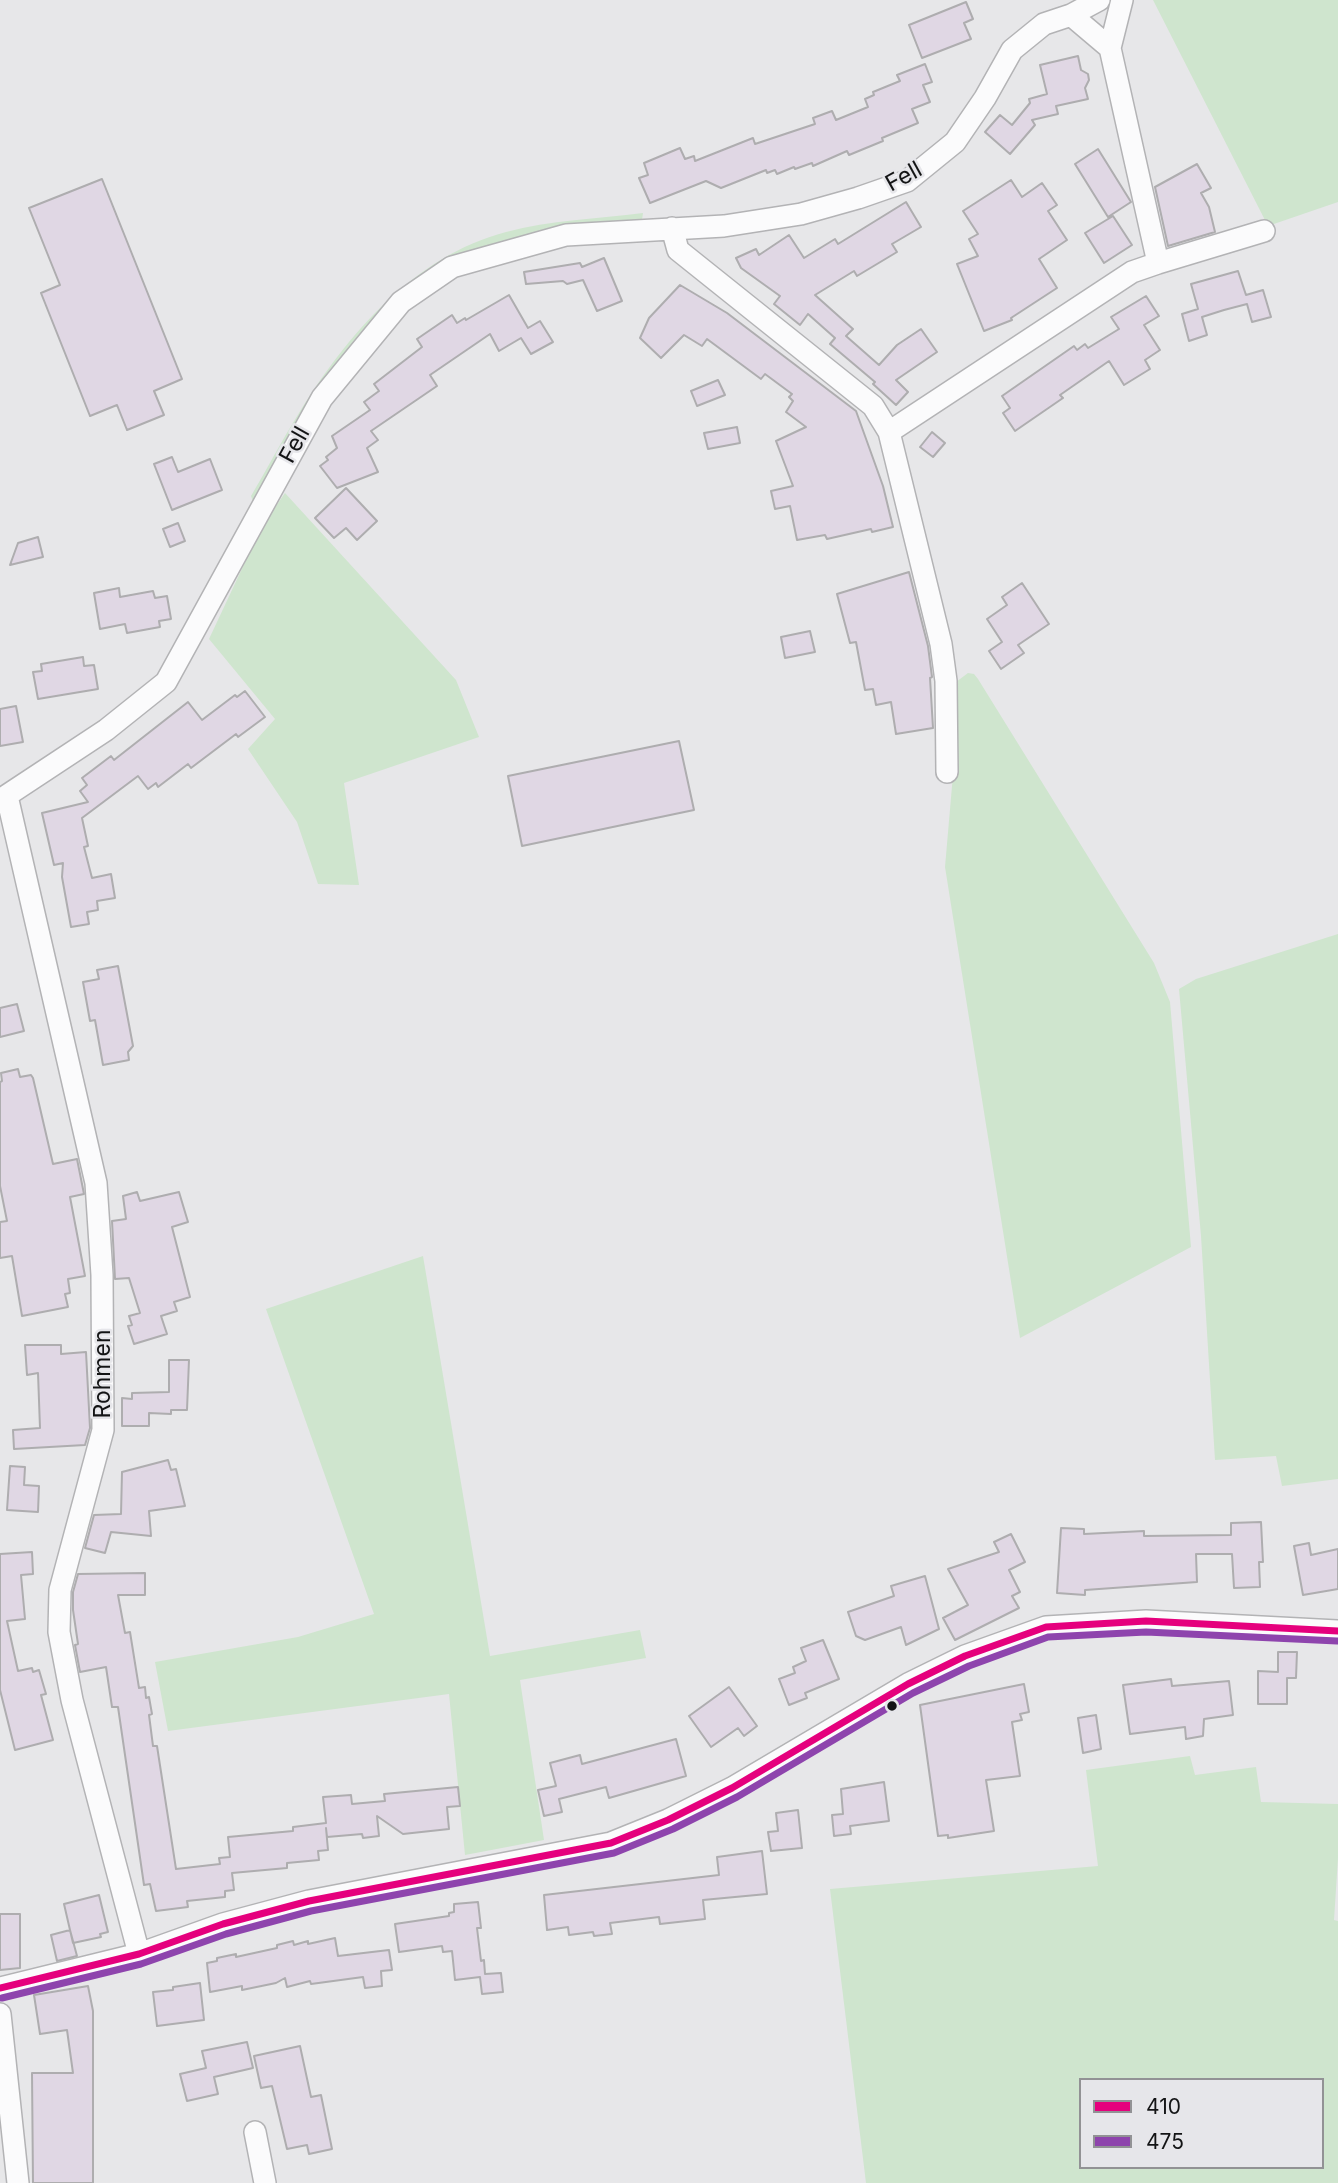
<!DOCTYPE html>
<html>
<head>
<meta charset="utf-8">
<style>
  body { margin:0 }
  #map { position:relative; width:1338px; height:2183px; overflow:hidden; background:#e7e7e9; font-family:Inter,sans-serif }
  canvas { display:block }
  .legend { position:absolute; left:1079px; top:2078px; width:245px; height:91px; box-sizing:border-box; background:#e6e6ea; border:2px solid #929295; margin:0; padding:9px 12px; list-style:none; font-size:21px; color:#131415 }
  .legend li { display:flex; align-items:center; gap:14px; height:35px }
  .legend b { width:35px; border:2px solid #929295 }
</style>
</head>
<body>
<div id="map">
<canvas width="1338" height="2183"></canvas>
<ul class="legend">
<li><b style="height:9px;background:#e5007d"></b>410</li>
<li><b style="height:9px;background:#8e44ad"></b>475</li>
</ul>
</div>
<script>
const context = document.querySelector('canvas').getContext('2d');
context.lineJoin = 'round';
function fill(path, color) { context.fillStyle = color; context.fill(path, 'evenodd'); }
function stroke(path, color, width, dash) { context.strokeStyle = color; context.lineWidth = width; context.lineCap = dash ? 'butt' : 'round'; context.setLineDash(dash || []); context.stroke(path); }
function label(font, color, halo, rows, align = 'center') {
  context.font = font + ' Inter,sans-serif'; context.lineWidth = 5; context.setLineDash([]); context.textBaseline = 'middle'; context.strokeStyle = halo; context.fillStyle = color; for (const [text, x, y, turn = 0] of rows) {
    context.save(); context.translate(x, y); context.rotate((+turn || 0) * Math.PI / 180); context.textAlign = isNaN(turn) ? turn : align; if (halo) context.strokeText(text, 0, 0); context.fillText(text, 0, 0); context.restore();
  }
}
fill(new Path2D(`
  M1153 0H1338V202L1268 226Z
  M643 213 642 220 637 224 423 283 254 504 251 496C267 469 282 440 299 413 347 335 414 256 506 232 550 220 598 219 643 213Z
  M285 493 456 680 479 737 344 783 359 885 318 884 297 822 248 749 275 719 209 639 262 526Z
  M968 673 974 674 978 679 1154 963 1170 1002 1191 1247 1020 1338 945 867 956 740V682Z
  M1338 934V1479L1282 1486 1276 1456 1215 1460 1201 1236 1179 989 1196 979Z
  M423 1256 490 1656 640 1630 646 1658 520 1680 544 1840 465 1855 449 1694 168 1731 155 1662 298 1637 374 1614 266 1309Z
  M1190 1756 1195 1775 1256 1767 1261 1802 1338 1804V1858L1334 1920 1338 1921V2183H866L830 1889 1098 1866 1086 1770ZM1081 2080H1322V2167H1081Z`), '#cfe5ce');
const building = new Path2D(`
  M966 2 973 19 964 23 971 39 922 58 909 25Z
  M1078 56 1081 70 1088 74 1089 80 1085 88 1088 99 1056 106 1058 114 1032 120 1035 125 1010 154 985 132 1000 115 1012 125 1030 103 1029 99 1047 94 1040 65Z
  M925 64 932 82 923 85 930 102 912 109 918 123 882 138 883 141 849 155 847 151 813 166 812 163 795 169 794 167 777 174 775 170 767 173 766 170 721 188 706 181 650 203 639 178 648 175 644 163 680 148 685 159 694 156 695 161 753 138 755 144 815 124 813 118 832 111 836 120 868 107 865 99 874 95 873 92 900 81 897 75Z
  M1098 149 1131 202 1108 217 1075 164Z
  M1197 164 1211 188 1201 193 1209 207 1215 232 1168 246 1155 187Z
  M102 179 182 379 154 391 164 415 127 430 117 405 90 416 41 293 60 285 29 208Z
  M1011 180 1022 197 1042 183 1057 205 1048 211 1067 240 1039 259 1057 288 1011 318 1012 320 984 331 957 264 978 256 969 239 978 234 963 211Z
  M906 202 921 227 892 244 897 252 857 276 854 271 815 295 853 329 846 336 879 365 897 345 921 329 937 352 896 380 908 392 896 405 873 384 875 382 830 344 835 338 808 314 800 325 774 304 780 296 741 268 736 258 756 249 759 255 789 235 804 258 835 239 838 244Z
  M1113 216 1132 245 1104 263 1085 233Z
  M604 258 622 301 597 311 583 280 567 284 563 281 526 284 524 272 580 263 582 267Z
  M1238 271 1246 295 1263 290 1271 317 1252 322 1247 304 1224 310 1202 317 1207 335 1189 341 1182 314 1198 309 1191 284Z
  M680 285 727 313 856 411 883 486 893 527 872 532 871 529 827 539 825 535 797 540 790 506 775 509 771 491 793 486 776 441 806 427 786 412 793 401 789 397 792 394 765 374 761 379 707 339 702 346 684 335 661 358 640 338 649 318Z
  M509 295 528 328 540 321 553 342 531 354 521 338 499 351 490 334 430 375 437 386 371 431 378 440 367 448 378 472 337 488 320 466 328 460 326 457 337 448 332 436 370 410 364 402 379 391 374 384 422 347 417 339 452 315 457 323 465 318 466 320Z
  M1146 296 1159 316 1144 325 1160 350 1145 360 1150 369 1124 385 1109 361 1060 395 1063 398 1015 431 1003 413 1010 408 1002 396 1074 346 1077 350 1085 344 1088 348 1119 329 1111 317Z
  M718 380 725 395 697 406 691 391Z
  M737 427 740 443 708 449 704 433Z
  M932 432 945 443 933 457 920 447Z
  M172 457 178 472 210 459 222 490 172 510 154 464Z
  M346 488 377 521 357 540 346 528 334 538 315 518Z
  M178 523 185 541 170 547 163 529Z
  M38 537 43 557 10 565 18 543Z
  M909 572 928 646 932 677 930 678 933 728 896 734 891 702 876 705 873 689 865 690 856 642 850 643 837 594Z
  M1022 583 1049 624 1018 645 1024 653 1001 669 989 651 1002 642 987 619 1007 605 1002 597Z
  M119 588 120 597 153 591 155 598 167 596 171 619 159 621 160 627 127 633 125 624 100 629 94 593Z
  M810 631 815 652 785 658 781 637Z
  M83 657 84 666 94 665 98 689 38 699 33 672 42 671 41 664Z
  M245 691 265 717 238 737 236 734 191 768 188 764 158 787 156 783 148 789 138 776 82 818 88 846 84 847 92 878 111 874 115 898 97 901 98 910 87 912 89 924 71 927 62 877 63 863 54 865 42 813 88 802 80 791 87 785 82 778 111 756 114 760 188 702 202 720 235 695 237 697Z
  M16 706 23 742 0 746V709Z
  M679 741 694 810 522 846 508 776Z
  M118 966 133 1046 128 1052 129 1060 103 1065 95 1020 90 1021 83 982 99 979 97 970Z
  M17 1004 24 1031 0 1037V1008Z
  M18 1069 20 1077 31 1075 33 1078 53 1164 77 1159 84 1194 70 1197 85 1276 68 1279 70 1293 65 1294 68 1307 22 1316 12 1256 0 1258V1222L7 1221 0 1186V1082L2 1081 1 1073Z
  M137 1192 140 1201 179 1192 188 1222 172 1227 190 1297 174 1302 177 1311 161 1316 167 1334 134 1344 128 1326 132 1325 129 1316 140 1313 129 1278 115 1279 112 1221 126 1219 123 1196Z
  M25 1345H61V1354L86 1352 90 1428 85 1445 14 1449 13 1430 40 1428 38 1373 27 1375Z
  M169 1360H189L187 1410H171V1414L149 1413V1426H122V1398L132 1399V1393L169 1392Z
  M168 1460 171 1470 176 1469 185 1506 149 1511 151 1536 111 1532 105 1553 85 1548 94 1515 121 1514 122 1472Z
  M10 1466 25 1467 24 1485 39 1486 38 1512 7 1510Z
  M1261 1522 1263 1562H1259L1260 1587 1234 1588 1232 1554H1196L1197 1582 1085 1590V1595L1057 1593 1061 1528 1084 1529V1534L1144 1531V1536L1231 1535V1523Z
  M1011 1534 1025 1562 1009 1570 1020 1592 1012 1596 1019 1608 955 1640 943 1618 968 1605 948 1569 999 1552 994 1542Z
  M1309 1543 1311 1555 1338 1549V1589L1303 1595 1294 1546Z
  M32 1552 33 1574 21 1575 25 1619 7 1621 18 1671 32 1668 33 1672 39 1670 46 1694 41 1695 53 1740 15 1750 0 1690V1554Z
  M145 1573V1595H118L125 1633 130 1632 139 1688 145 1687 146 1698 149 1697 152 1714 149 1715 153 1746H157L176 1869 220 1864 219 1858 230 1857 228 1837 293 1831V1827L326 1823 323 1797 351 1795 352 1804 385 1801 384 1794 458 1787 460 1806 447 1807 449 1829 403 1834 377 1816 379 1836 363 1838 362 1834 327 1837 326 1828 328 1850 318 1851 319 1860 287 1863V1868L232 1873 234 1890 225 1891V1897L187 1901 188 1907 156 1911 150 1884 144 1885 118 1707H112L106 1667 80 1672 75 1645 78 1644 73 1610V1592L78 1574Z
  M925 1576 939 1629 906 1645 901 1627 865 1640 856 1636 848 1612 894 1596 891 1586Z
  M823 1640 839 1679 805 1693 807 1698 789 1705 779 1679 795 1673 793 1667 806 1661 801 1648Z
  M1278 1652H1297L1296 1678H1287V1704H1258V1671L1278 1672Z
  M1171 1679 1172 1686 1229 1681 1233 1715 1204 1719 1203 1736 1186 1739 1185 1727 1130 1734 1123 1685Z
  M1024 1684 1029 1712 1020 1714 1022 1720 1012 1722 1020 1776 986 1780 994 1831 948 1838V1835L938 1836 920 1705Z
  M729 1687 757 1726 744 1736 738 1728 711 1747 689 1716Z
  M1096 1715 1101 1749 1083 1753 1078 1718Z
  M676 1739 686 1776 609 1798 606 1787 559 1799 562 1812 544 1816 538 1790 556 1786 550 1763 580 1755 582 1764Z
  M884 1782 889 1821 850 1826 851 1834 834 1836 832 1815 843 1814 841 1789Z
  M798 1810 802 1848 771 1851 768 1832 778 1831 776 1813Z
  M762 1851 767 1894 703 1900 705 1919 660 1924 659 1917 610 1923 612 1934 594 1936 593 1932 569 1935 568 1927 547 1930 544 1895 719 1875 717 1857Z
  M99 1895 108 1932 100 1934 101 1937 73 1943 64 1904Z
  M478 1902 481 1928H477L481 1961 484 1960 485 1974 501 1973 503 1992 482 1994 480 1977 455 1980 452 1951 443 1952 442 1946 399 1952 395 1924 449 1916V1913L454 1912V1904Z
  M0 1914H20V1968L0 1970Z
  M70 1930 77 1956 57 1961 51 1935Z
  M335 1938 338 1956 389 1950 392 1970 381 1971 382 1986 365 1988 363 1977 311 1984 310 1981 287 1987 285 1978 276 1983 242 1990V1986L210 1992 207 1963 217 1961V1958L236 1954V1957L277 1948V1945L293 1941 294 1945 308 1941V1944Z
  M200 1983 204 2020 157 2026 153 1992 173 1990V1987Z
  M88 1986 93 2011V2183H33L32 2073H73L67 2030 40 2034 34 1995Z
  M247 2042 253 2068 214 2077 218 2094 187 2101 180 2074 206 2068 202 2051Z
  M300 2046 311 2097 321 2095 332 2149 309 2154 307 2145 287 2149 272 2086 261 2088 254 2056Z`);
fill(building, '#e0d7e4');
stroke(building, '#aeadaf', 2);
const minor = new Path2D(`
  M1071 15 1110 48
  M672 228 678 250 873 406 889 432 1132 272 1158 263 1110 48 1122 0
  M1158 263 1264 231
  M889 432 941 644 946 681 947 772
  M7 796 96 1183 102 1275 103 1430 60 1590 59 1632 72 1700 139 1954
  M0 800 106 730 166 682 322 398 401 302 452 267 566 235 724 226 801 214 858 198 907 181 955 142 985 98 1012 50 1044 24 1071 15 1099 0
  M0 1988 139 1954 223 1924 309 1901 611 1843 668 1820 732 1788 908 1684 965 1656 1046 1627 1146 1621 1338 1631
  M0 2014 18 2183
  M255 2132 265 2183`);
stroke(minor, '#b3b3b5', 24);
stroke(minor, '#fbfbfc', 21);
stroke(new Path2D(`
  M0 1988 139 1954 223 1924 309 1901 611 1843 668 1820 732 1788 908 1684 965 1656 1046 1627 1146 1621 1338 1631`), '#e5007d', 7);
stroke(new Path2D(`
  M2 1998 141 1964 226 1934 311 1911 614 1853 673 1829 737 1797 913 1693 969 1666 1048 1637 1146 1632 1337 1641`), '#8e44ad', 7);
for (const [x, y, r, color] of [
  [892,1706,6,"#131415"]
]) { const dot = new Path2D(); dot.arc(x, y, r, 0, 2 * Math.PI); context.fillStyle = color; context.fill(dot); stroke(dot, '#e6e6ea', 2.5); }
label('23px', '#131415', '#e6e6ea', [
  ["Fell",904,177,-29],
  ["Fell",295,445,-61],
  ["Rohmen",103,1374,-90]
]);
</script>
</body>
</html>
